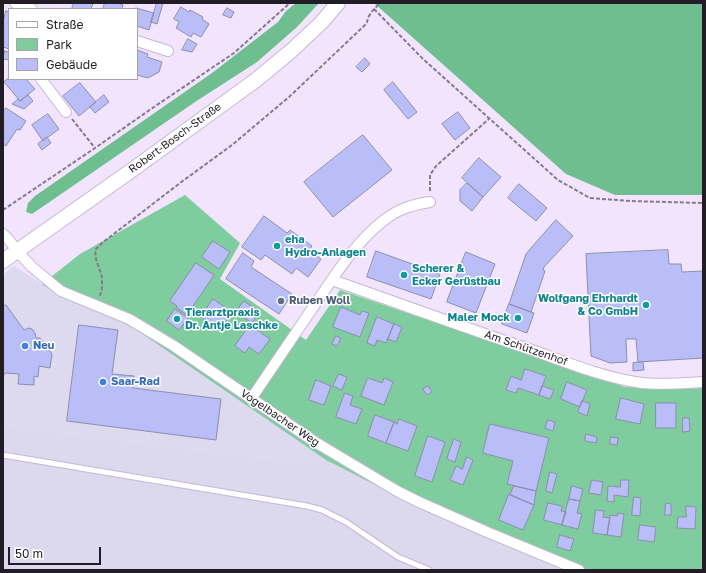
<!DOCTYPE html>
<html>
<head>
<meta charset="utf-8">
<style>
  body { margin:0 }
  #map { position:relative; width:706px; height:573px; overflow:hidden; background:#f1e4fc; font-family:"Golos Text",sans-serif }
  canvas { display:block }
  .frame { position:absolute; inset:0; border:4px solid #221c27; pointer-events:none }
  .legend { position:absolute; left:8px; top:8px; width:130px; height:72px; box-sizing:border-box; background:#fff; border:1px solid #a7a4a9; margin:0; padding:5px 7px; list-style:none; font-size:12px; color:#221c27 }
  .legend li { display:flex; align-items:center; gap:8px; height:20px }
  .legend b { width:20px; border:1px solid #a7a4a9 }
  .scale { position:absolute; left:8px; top:547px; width:93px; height:18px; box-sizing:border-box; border:2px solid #221c27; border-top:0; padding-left:5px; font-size:12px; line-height:14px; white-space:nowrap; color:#221c27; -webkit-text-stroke:3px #fff; paint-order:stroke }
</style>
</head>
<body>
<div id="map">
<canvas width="706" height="573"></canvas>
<div class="frame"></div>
<ul class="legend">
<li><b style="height:5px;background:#fff"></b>Straße</li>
<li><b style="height:11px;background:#7fcc9e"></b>Park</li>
<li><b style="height:11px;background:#b9bef9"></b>Gebäude</li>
</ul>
<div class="scale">50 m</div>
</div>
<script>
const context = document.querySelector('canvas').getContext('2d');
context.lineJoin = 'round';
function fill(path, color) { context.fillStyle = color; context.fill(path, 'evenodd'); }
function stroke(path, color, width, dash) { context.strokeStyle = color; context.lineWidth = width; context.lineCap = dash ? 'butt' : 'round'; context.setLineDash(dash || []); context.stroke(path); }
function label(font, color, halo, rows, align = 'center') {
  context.font = font + ' "Golos Text",sans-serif'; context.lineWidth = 3; context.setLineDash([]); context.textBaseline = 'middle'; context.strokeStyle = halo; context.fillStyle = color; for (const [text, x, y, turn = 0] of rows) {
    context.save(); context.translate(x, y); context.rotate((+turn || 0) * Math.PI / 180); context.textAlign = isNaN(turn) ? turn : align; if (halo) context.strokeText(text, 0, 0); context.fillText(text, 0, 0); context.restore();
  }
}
fill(new Path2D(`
  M14 266 59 295 128 324 326 460 310 464 3 426V275Z`), '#ddd9ef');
fill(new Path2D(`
  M3 426 310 464 326 460 395 495 564 570H3Z`), '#dcd9ef');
fill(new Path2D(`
  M185 195 240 243 220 279 306 340 340 290 625 387 681 389 703 388V570H564L395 495 326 460 128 324 59 295 42 284 80 254Z`), '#7fcc9e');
fill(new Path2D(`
  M296 3H319L297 27 257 62 195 102 32 214 26 212 28 203 35 196 212 73 278 22 286 11Z
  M374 3H703V195H615L566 174Z`), '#6ebe8f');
const building = new Path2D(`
  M74 3H93L91 9H72Z
  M105 3H118L123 5 122 9H103Z
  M157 3H163L157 24 151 22Z
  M181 7 189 12 190 10 203 17 202 19 209 24 201 37 193 33 191 37 176 28 179 22 174 19Z
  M136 8 154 13 149 30 137 26V9H135Z
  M227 8 234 12 231 18 223 15Z
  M6 11 9 12V49L3 47V23Z
  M188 39 197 44 192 52 182 50Z
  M137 50 148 54 147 57 162 62 159 72 148 78 137 75Z
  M5 51 9 52V60L3 59Z
  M365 58 370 64 362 72 356 67Z
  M9 78 26 79 35 89 20 101 4 82Z
  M393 82 417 112 408 119 384 90Z
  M80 83 96 102 79 116 63 96Z
  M28 95 33 101 24 109 12 104 18 99 20 101Z
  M104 95 109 102 95 113 90 107Z
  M6 108 26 121 20 130 17 129 6 146 3 144V112Z
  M458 112 470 128 455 140 442 124Z
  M48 114 59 129 43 141 32 125Z
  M363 135 392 170 333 217 304 182Z
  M47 137 51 143 42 150 38 144Z
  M479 158 501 177 483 197 462 178Z
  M467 183 483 197 472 211 460 201V190Z
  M519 184 547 208 536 221 508 198Z
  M264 216 287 233 290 230 312 246 309 250 321 259 308 277 296 268 292 274 265 255 261 260 242 247Z
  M556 220 573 236 544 267 543 270 545 271 531 312 509 304 526 254Z
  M213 241 230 252 219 269 202 257Z
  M668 250 669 264H681L682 272 703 271V358L638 362 636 339H626L627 362 610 363 591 356 586 254Z
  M376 251 440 274 431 299 367 277Z
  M466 252 495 264 476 313 447 302Z
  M243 253 254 261 251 267 292 294 279 314 226 279Z
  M196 263 214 275 187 315 176 307 177 306 170 301Z
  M213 299 232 312 220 330 201 317Z
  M244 301 260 312 252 323 236 312Z
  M509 304 534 313 527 333 502 324Z
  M6 305 24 330 29 328 32 329 35 333 36 338H40L52 354 50 368 39 366 38 377 34 376V385L18 384 19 374 6 373 3 375V307Z
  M341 307 360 315 362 311 369 313 360 337 333 327Z
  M175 309 188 318 179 330 167 321Z
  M377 317 394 324 386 343 377 340 375 346 367 343Z
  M394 324 402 327 396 342 388 339Z
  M79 325 118 330 112 374 134 376 133 388 221 399 216 440 67 421Z
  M250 325 270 339 259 354 249 347 245 353 235 346Z
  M336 336 341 338 337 346 332 344Z
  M643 362 644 370 633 371V363Z
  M525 369 546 376 539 395 518 388 516 393 506 390 511 376 521 380Z
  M339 374 347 377 342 390 333 386Z
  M368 378 382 383 384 378 393 382 384 405 361 396Z
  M316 380 331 386 324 405 309 400Z
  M567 382 587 390 580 407 561 399Z
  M428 386 432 392 427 395 423 389Z
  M542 386 554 390 550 399 539 395Z
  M345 393 353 396 350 405 362 409 356 424 336 417Z
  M621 398 644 404 640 424 616 419Z
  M582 401 590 404 587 416 578 412Z
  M656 403H676V428H656Z
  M375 415 394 422 386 443 368 436Z
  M683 418H689L690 431 683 432Z
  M399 419 417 426 408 451 386 443 394 422 397 424Z
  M548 420 555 422 553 431 545 428Z
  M490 424 549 438 536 491 507 484 513 461 483 453Z
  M586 434 597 437 596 443 585 441Z
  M428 436 445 442 432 482 415 476Z
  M611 437 618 438 617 445 610 444Z
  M454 439 461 442 455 462 447 459Z
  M467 457 473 460 463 485 450 480 456 466 462 469Z
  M550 472 557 474 552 493 546 491Z
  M592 480 603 482 601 495 589 493Z
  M621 480H629L628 497 614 495V502L607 501 608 486 620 487Z
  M514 486 536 491 534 505 510 495Z
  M572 486 583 489 580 501 569 499Z
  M509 494 534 505 523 530 499 520Z
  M634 497 641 498 640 516 632 515Z
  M569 499 580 501 577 513 582 514 578 529 562 525Z
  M548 503 562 506 561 511 566 512 562 525 544 520Z
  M666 503 671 504V515H665Z
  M686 506 696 507 695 529 677 528 678 517H686Z
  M596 510 604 511 603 517 610 518 607 535 593 533Z
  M618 513 624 514 621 537 607 535 610 515 617 516Z
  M640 525 656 527 654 542 638 540Z
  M560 535 574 539 570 551 557 547Z`);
fill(building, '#b9bef9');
stroke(building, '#8c8fac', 1);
const service = new Path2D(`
  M3 455 307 506 322 510 346 522 398 557 429 570`);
const minor = new Path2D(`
  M15 3 32 9
  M137 41 168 51
  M41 79 66 112
  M3 234 9 240 17 251 32 267 61 291 129 319 174 346 315 442 397 491 419 502 487 532 579 570
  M332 280C398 303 463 327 529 349 566 362 604 378 642 383 662 385 683 383 703 382
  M251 399C273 367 294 335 316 303 336 274 355 243 383 221 398 209 411 205 430 202`);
const secondary = new Path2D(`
  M3 261 132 170 256 80 291 51 322 22 338 3`);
stroke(service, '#c7b7d3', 7);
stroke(minor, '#c7b7d3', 12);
stroke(secondary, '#c7b7d3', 16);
stroke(new Path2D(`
  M374 9 423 59 558 180 590 198 630 201 703 203
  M72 119 95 148
  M430 191V175L436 166 490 118
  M3 210 95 148 151 109 234 53 290 3
  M100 296 102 289V277L96 259 95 250 102 243 180 183 232 145 289 97 365 25C368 22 367 20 369 16 372 11 376 7 380 3`), '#857b8c', 2, [4, 2]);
stroke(service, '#fff', 5);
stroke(minor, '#fff', 10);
stroke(secondary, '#fff', 14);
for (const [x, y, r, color] of [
  [277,246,4,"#0f9aa8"],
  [404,275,4,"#0f9aa8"],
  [281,301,4,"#5c6f8a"],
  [646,305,4,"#0f9aa8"],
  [518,318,4,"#0f9aa8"],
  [177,319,4,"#0f9aa8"],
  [25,346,4,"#3f7fe0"],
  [103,382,4,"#3f7fe0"]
]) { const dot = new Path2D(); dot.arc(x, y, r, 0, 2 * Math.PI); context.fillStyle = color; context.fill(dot); stroke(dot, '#fff', 1.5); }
label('11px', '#221c27', '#fff', [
  ["Robert-Bosch-Straße",175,138,-36],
  ["Am Schützenhof",526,348,19],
  ["Vogelbacher Weg",280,418,34]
]);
label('bold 11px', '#0d838f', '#fff', [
  ["eha",285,240],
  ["Hydro-Anlagen",285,253],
  ["Scherer &",412,269],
  ["Ecker Gerüstbau",412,282],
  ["Wolfgang Ehrhardt",638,299,"right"],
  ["& Co GmbH",638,312,"right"],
  ["Tierarztpraxis",185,313],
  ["Dr. Antje Laschke",185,326],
  ["Maler Mock",510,318,"right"]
], 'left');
label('bold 11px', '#4e5e75', '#fff', [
  ["Ruben Woll",289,301]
], 'left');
label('bold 11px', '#366cbe', '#fff', [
  ["Neu",33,346],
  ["Saar-Rad",111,382]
], 'left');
</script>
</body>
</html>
